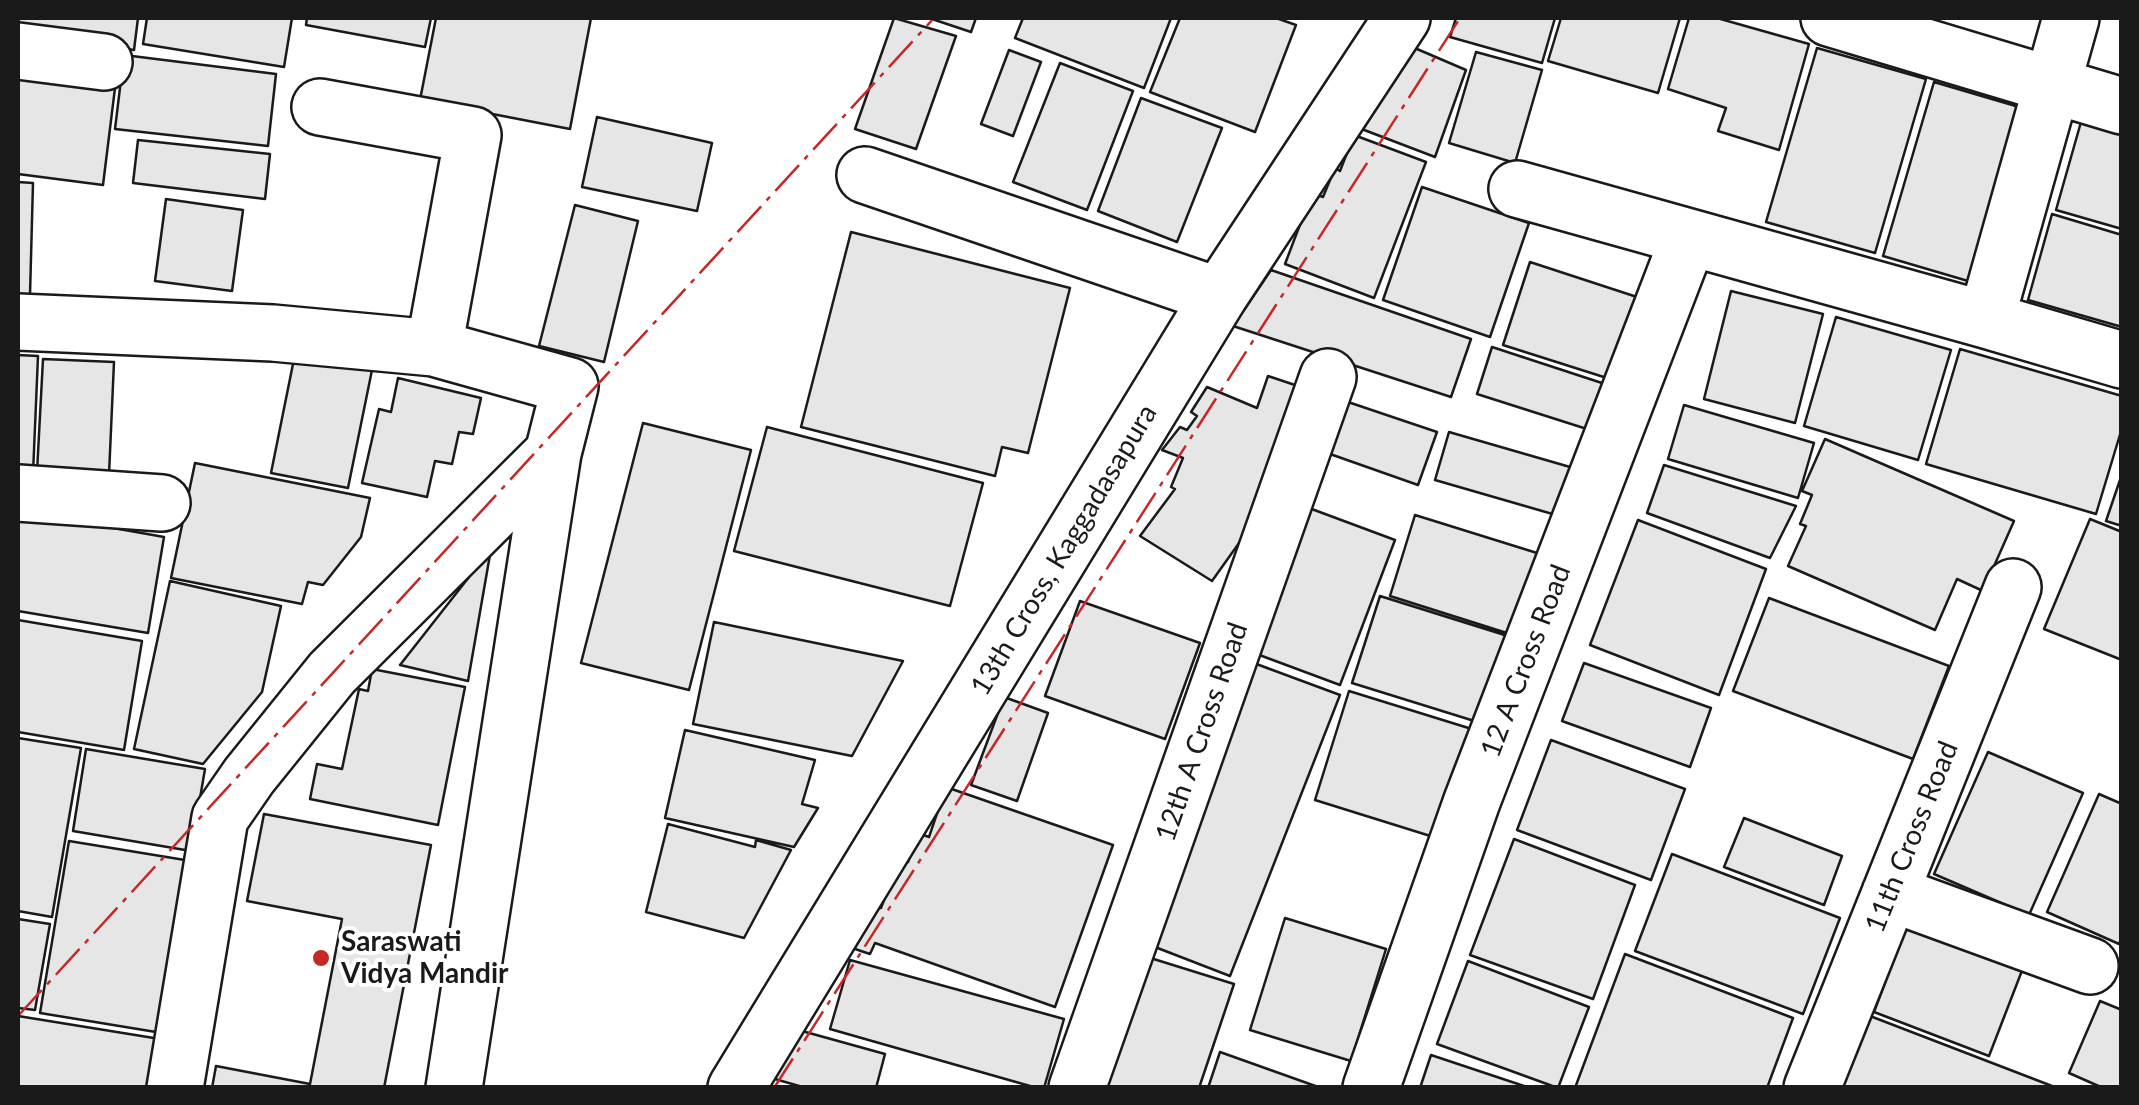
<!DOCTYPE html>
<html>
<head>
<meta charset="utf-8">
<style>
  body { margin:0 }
  #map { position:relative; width:2139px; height:1105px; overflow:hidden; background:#fff; font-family:Lato,sans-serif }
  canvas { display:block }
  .frame { position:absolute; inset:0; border:20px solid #1a1a1a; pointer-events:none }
</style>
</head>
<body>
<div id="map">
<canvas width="2139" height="1105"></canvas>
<div class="frame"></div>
</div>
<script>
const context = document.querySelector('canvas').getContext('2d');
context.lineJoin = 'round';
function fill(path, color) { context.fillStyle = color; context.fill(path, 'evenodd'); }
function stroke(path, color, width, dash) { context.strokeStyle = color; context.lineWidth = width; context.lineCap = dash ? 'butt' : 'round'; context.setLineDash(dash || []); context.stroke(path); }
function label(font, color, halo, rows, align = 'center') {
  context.font = font + ' Lato,sans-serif'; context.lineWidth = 8; context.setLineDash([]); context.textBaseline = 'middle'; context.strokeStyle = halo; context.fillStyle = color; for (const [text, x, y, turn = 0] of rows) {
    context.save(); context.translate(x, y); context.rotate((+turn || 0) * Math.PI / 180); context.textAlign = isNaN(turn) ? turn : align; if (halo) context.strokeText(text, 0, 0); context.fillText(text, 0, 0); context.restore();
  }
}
const building = new Path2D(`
  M18 18H138L134 50 18 34Z
  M147 18H292L284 67 143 44Z
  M307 18H431L425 47 306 25Z
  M436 18H591L570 129 420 100Z
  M894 18 956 36 916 149 855 129Z
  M929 18H976L971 32Z
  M1023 18H1171L1144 88 1015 38Z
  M1180 18H1276L1296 25 1255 132 1150 92Z
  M1456 18H1555L1542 63 1450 37Z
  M1561 18H1680L1658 93 1548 61Z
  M1689 18H1717L1809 44 1779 150 1718 131 1726 108 1668 89Z
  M1410 46 1466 70 1435 157 1359 128Z
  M1817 48 1926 79 1875 253 1766 222Z
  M1009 50 1041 62 1013 136 981 124Z
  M1476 52 1542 70 1515 163 1449 143Z
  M124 55 276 74 268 146 115 129Z
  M1060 63 1133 91 1087 210 1013 182Z
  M18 68 116 80 103 185 18 174Z
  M1934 82 2019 107 1968 281 1883 256Z
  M1141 98 1222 128 1177 242 1098 211Z
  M597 117 712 143 697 211 582 187Z
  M2081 122 2122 134V229L2056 210Z
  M1354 135 1426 162 1374 298 1285 264 1312 193 1323 197 1335 168 1340 171Z
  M138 140 270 154 265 199 133 183Z
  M18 182 33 183 30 295 18 294Z
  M1422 187 1529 223 1490 337 1383 300Z
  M166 199 243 210 232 291 155 281Z
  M575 205 638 221 604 362 539 346Z
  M2052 214 2122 235V327L2028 300Z
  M851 232 1070 288 1028 453 1002 447 995 476 801 427Z
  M1530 262 1637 297 1610 379 1503 345Z
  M1271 270 1471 339 1451 397 1233 326Z
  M1731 291 1823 314 1795 423 1704 399Z
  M1836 317 1951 350 1918 460 1804 426Z
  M1492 347 1605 384 1590 430 1477 394Z
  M1960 349 2122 396V428L2096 514 1926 464Z
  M295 354 372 370 348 488 271 473Z
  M18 355 38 356 33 474 18 473Z
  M43 359 114 362 109 475 37 472Z
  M1268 376 1304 388 1254 522 1212 581 1140 536 1175 489 1171 487 1183 458 1162 450 1180 427 1187 430 1197 416 1191 412 1207 387 1257 408Z
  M398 378 481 398 473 434 459 432 452 464 435 461 427 497 362 483 379 409 391 412Z
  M1348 402 1437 432 1418 485 1330 454Z
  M1684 405 1814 443 1798 498 1668 459Z
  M643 423 751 450 689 690 581 663Z
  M767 427 983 483 950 606 734 551Z
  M1449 432 1570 467 1556 515 1435 480Z
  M1825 439 2014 521 1983 591 1957 579 1935 630 1788 566 1806 526 1800 524 1812 495 1802 491Z
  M195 463 370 498 361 537 323 585 308 582 302 604 171 578Z
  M1664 465 1796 506 1770 558 1647 513Z
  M2122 474V526L2106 521Z
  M1309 508 1395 540 1340 685 1254 653Z
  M18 511 164 537 148 633 18 611Z
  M1415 515 1537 553 1510 634 1390 596Z
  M2090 519 2122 532V660L2044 629Z
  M1638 520 1766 569 1719 695 1590 645Z
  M491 549 468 681 400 665Z
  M170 581 281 606 262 692 203 764 134 749Z
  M1380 596 1511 637 1484 724 1352 683Z
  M1769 598 1949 666 1913 759 1733 691Z
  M1080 601 1200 643 1165 739 1045 696Z
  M18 620 142 641 124 750 18 732Z
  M714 622 903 661 852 756 693 724Z
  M1251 662 1340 695 1230 976 1142 942Z
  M1584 663 1711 708 1690 767 1562 721Z
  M372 669 465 687 438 825 310 799 317 764 342 769 359 689 368 691Z
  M1349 691 1475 730 1440 839 1315 800Z
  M1004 697 1048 713 1017 801 971 785Z
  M685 730 815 760 802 804 818 808 794 847 665 818Z
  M18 738 81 748 52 917 18 911Z
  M1551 740 1685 789 1651 880 1517 830Z
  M86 749 205 769 191 851 73 831Z
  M1988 752 2083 793 2029 915 1934 874Z
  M946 787 1113 845 1055 1007 875 943 870 954 843 945 871 904 881 908 900 859 908 862 918 833 929 837Z
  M2099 794 2122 804V937L2119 944 2047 912Z
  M264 814 431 845 384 1088H212L216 1066 310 1084 342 919 247 901Z
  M1744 818 1842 856 1824 905 1724 867Z
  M668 824 755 847 756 840 791 850 744 938 646 912Z
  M1514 839 1635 885 1593 999 1470 955Z
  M69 841 191 861 162 1033 40 1013Z
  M1672 854 1840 918 1803 1014 1635 951Z
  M1285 918 1386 949 1351 1061 1250 1030Z
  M18 919 50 924 35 1010 18 1008Z
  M1907 924 2023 968 1989 1056 1874 1012Z
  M1625 954 1793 1018 1767 1088H1575Z
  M1144 956 1234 984 1199 1088H1101Z
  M850 960 1064 1019 1044 1088H1037L830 1029Z
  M1468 961 1589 1007 1558 1088 1437 1044Z
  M2100 1001 2122 1010V1088H2103L2069 1073Z
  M18 1016 160 1039 152 1088H18Z
  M1870 1016 2052 1086 1842 1088Z
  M784 1026 885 1054 876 1088H806L768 1077Z
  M1220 1052 1321 1088H1208Z
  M1431 1055 1530 1088H1420Z`);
fill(building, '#e6e6e6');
stroke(building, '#1a1a1a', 2.5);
const minor = new Path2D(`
  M1829 18 2122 106
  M18 51 104 62
  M320 107 473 135 434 348
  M865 175 1219 296
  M1517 189 1986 320 2122 360
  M1986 320 2071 18
  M18 322 273 333 434 348 570 386 553 453 454 1088
  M18 493 162 503
  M1890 893 2090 966
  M175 1088 220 818 249 776 332 673 553 453
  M736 1088 1219 296 1402 18
  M1077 1088 1328 377
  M1371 1088 1472 801 1689 237
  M1812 1088 2013 587`);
stroke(minor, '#1a1a1a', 60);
stroke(minor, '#fff', 55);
stroke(new Path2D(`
  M18 1016 934 18
  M774 1088 1460 18`), '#c62828', 2.5, [35, 8, 5, 8]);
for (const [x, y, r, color] of [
  [321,958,10,"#c62828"]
]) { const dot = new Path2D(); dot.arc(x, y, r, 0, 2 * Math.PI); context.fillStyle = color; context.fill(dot); stroke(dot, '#fff', 4); }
label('28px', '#1a1a1a', '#fff', [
  ["13th Cross, Kaggadasapura",1064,550,-59],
  ["12 A Cross Road",1526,661,-69],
  ["12th A Cross Road",1202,732,-71],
  ["11th Cross Road",1912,837,-68]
]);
label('bold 28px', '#1a1a1a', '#fff', [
  ["Saraswati",341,942],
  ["Vidya Mandir",341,974]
], 'left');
</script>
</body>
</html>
